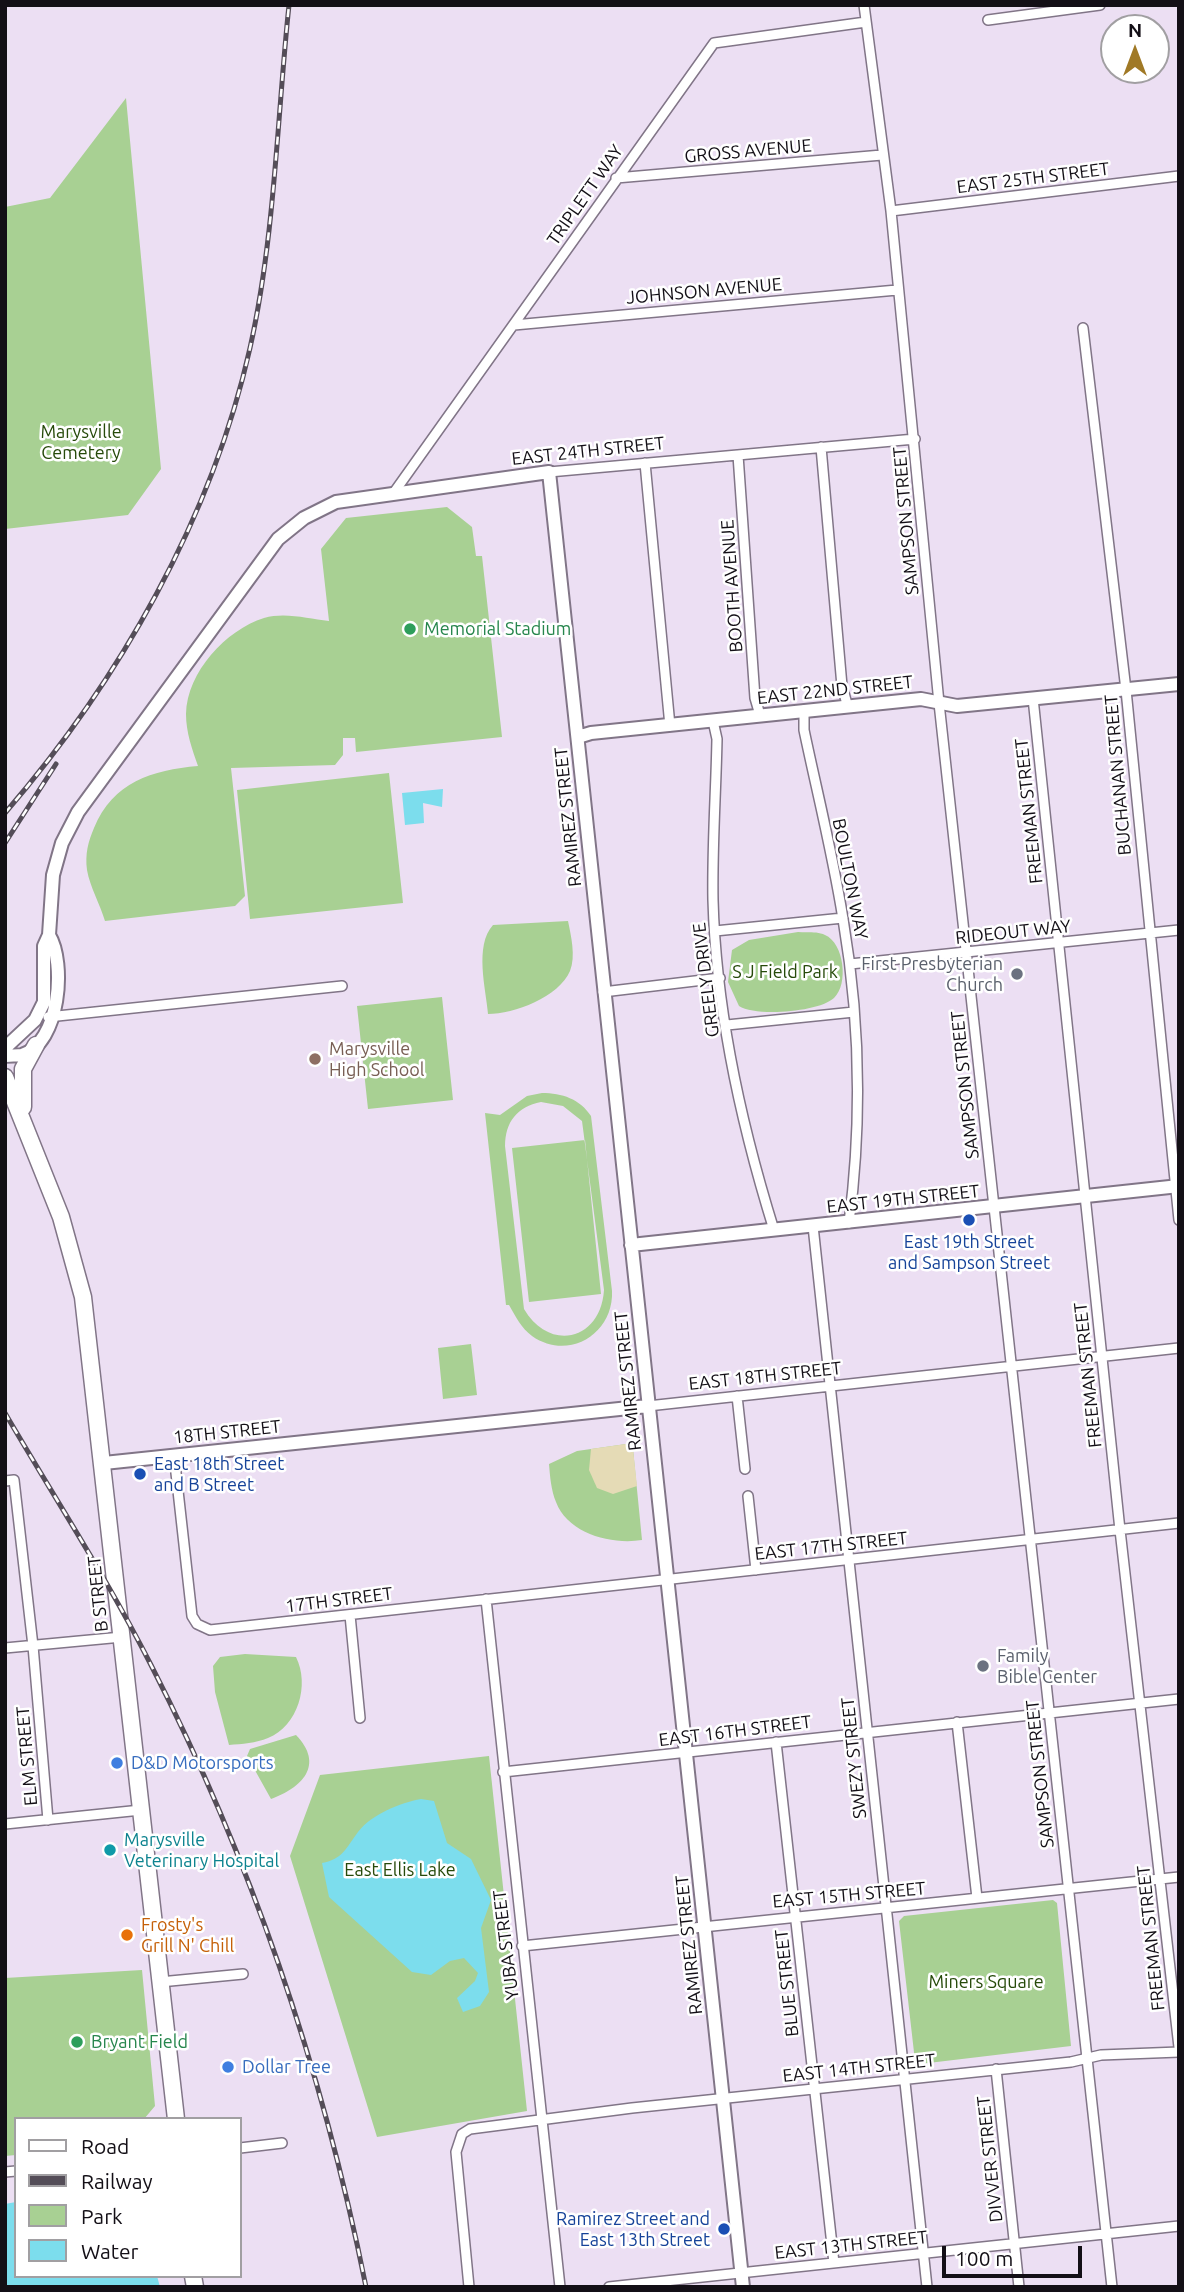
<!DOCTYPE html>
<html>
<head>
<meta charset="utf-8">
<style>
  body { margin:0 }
  #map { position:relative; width:1184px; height:2292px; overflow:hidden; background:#ecdff3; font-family:Ubuntu,sans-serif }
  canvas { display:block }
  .frame { position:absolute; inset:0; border:7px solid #130f16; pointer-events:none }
  .legend { position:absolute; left:14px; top:2117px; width:228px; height:161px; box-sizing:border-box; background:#fff; border:2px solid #a19fa2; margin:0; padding:9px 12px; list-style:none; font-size:21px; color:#130f16 }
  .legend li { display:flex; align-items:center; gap:14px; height:35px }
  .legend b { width:35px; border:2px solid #a19fa2 }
  .north { position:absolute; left:1100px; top:14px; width:70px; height:70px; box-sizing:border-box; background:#fff; border:2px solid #a19fa2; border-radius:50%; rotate:0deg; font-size:19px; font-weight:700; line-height:28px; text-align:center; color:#130f16 }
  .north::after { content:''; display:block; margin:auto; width:24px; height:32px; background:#a07926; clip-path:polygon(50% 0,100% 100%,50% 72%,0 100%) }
  .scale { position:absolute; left:942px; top:2246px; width:140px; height:32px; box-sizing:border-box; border:4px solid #130f16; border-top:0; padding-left:9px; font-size:21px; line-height:24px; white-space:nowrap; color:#130f16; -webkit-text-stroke:5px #fff; paint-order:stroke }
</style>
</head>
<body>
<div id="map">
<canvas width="1184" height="2292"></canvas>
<div class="frame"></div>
<ul class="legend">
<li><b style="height:9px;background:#fff"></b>Road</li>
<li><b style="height:9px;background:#544d58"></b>Railway</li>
<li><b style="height:19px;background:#a8d093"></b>Park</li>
<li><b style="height:19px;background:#7cdded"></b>Water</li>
</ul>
<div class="north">N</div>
<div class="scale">100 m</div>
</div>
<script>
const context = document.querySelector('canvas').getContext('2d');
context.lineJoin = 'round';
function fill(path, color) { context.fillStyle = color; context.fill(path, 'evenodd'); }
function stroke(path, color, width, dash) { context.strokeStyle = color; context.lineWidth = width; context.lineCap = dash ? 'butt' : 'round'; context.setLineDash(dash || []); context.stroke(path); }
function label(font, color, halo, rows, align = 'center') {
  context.font = font + ' Ubuntu,sans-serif'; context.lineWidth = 5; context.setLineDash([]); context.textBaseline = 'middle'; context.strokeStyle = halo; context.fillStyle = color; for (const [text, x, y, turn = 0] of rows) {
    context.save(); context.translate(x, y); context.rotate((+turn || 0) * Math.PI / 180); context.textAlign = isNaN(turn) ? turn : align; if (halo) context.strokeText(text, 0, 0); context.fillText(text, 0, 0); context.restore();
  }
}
fill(new Path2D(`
  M126 98 161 469 128 515 5 529V207L50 198Z
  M447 507 472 527 476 556H482L502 737 356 752 355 738H343V755L335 765 231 768 245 896 235 906 105 921C100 904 90 887 87 870 85 854 88 842 94 828 113 782 152 770 198 766 192 749 186 732 186 714 187 672 226 630 264 618 286 612 308 619 329 621L321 549 346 518Z
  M389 773 403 903 250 919 237 790Z
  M568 921C571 936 576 956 570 971 559 997 514 1014 488 1014 486 989 474 946 493 925Z
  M798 932C806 933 817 931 825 935 844 943 849 984 834 998 819 1012 756 1017 739 1006L728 982 732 950 749 940Z
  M442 997 453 1100 368 1109 357 1006Z
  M542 1093C562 1093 580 1099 591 1116L612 1291C614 1333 569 1362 532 1336 521 1328 516 1317 509 1305H506L485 1113 500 1115 527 1096ZM541 1102 563 1106 582 1121 604 1290C601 1340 550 1353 524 1309L505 1146C505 1122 517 1107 541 1102Z
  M585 1140 601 1294 529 1302 512 1148Z
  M471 1344 477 1395 443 1399 438 1348Z
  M626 1444 633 1449 642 1540C612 1545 568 1534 556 1502 551 1490 550 1476 549 1464L577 1451Z
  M245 1654 296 1657C310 1685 298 1726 268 1738 256 1743 242 1744 229 1745L215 1692 213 1666 220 1657Z
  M296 1735C325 1765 302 1788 271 1799L247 1756 250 1749Z
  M489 1756 527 2111 377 2137 290 1856 320 1775Z
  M1053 1900 1057 1903 1071 2046 920 2064 915 2061 899 1921 904 1916Z
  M142 1970 155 2106 144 2119H16V2155L5 2156V1978Z`), '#a8d093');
fill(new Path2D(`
  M626 1444 633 1449 637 1486 613 1494 597 1488 589 1470 591 1449Z`), '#e5dbb6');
fill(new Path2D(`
  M443 789 442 807 423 803 424 823 405 825 402 793Z
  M421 1799 434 1801 447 1843 471 1859 491 1900 481 1928 489 1992 480 2006 463 2012 457 1998 475 1981 478 1973 464 1958 450 1961 431 1975 412 1972 329 1897 322 1863C343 1859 346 1848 358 1832 372 1814 400 1803 421 1799Z
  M16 2202V2276H157L160 2287H5V2204Z`), '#7cdded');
const street = new Path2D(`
  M864 5 891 211 939 703 1112 2287
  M988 20 1100 5
  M616 178 882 155
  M891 211 1179 176
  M514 325 897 290
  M1083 328 1126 690 1179 1220
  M821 447 842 686 847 704
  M738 455 755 698 760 715
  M645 463 670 726
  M549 472 915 439
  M395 491 714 43 866 22
  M1033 698 1120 1530 1179 2047
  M804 710V730C817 792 833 855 843 919 860 1019 862 1122 849 1223
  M713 721 717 739C716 792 712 846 713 900 716 1011 741 1124 774 1230
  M715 931 843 918
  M850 964 1179 930
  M603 992 720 978
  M48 1017 342 986
  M727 1025 854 1012
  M813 1226 927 2287
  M737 1396 745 1469
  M648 1406 1179 1348
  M174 1455 192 1616 197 1624 210 1630 1179 1523
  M5 1481 14 1480 33 1646 48 1820
  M748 1496 756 1570
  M486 1599 560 2287
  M350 1615 360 1718
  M5 1648 122 1637
  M957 1722 977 1898
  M776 1742 834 2263
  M503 1772 1179 1699
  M5 1824 141 1810
  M522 1946 1179 1877
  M160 1982 243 1974
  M996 2069 1019 2287
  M240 2148 282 2143
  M5 2172 16 2171
  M469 2287 456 2152 462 2134 470 2129 632 2108 1071 2062 1101 2055 1179 2052
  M609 2287 1179 2226`);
const secondary = new Path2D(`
  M578 737 591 733 921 699 957 706 1179 684
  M5 1048 35 1020 44 1002V946L49 935 53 875 62 843 78 812 278 539 304 518 336 502 549 472 743 2287
  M5 1056C10 1055 17 1056 22 1055 60 1043 66 963 49 935
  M631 1245 1179 1186
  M104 1463 648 1406`);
const highway = new Path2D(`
  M5 1077 61 1217 83 1297 176 2119
  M23 1107V1069L36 1045
  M193 2276 195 2287`);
stroke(street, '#817587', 12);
stroke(secondary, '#817587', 16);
stroke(highway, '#817587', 19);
stroke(street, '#fff', 9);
stroke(secondary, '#fff', 12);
stroke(highway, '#fff', 16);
const rail = new Path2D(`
  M5 813C119 681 212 518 250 348 275 236 277 118 289 5
  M5 843 56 764
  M5 1413C54 1497 107 1578 151 1665 251 1860 323 2072 366 2287`);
stroke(rail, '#544d58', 5);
stroke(rail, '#fff', 2.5, [8]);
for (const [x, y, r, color] of [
  [410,629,7,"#2e9e5b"],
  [1017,974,7,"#6b7280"],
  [315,1059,7,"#8d6e63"],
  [969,1220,7,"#1a4fb4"],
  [140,1474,7,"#1a4fb4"],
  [983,1666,7,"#6b7280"],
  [117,1763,7,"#3f7fe0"],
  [110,1850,7,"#0f9aa8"],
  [127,1935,7,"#e8710a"],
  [77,2042,7,"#2e9e5b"],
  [228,2067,7,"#3f7fe0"],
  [724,2229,7,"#1a4fb4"]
]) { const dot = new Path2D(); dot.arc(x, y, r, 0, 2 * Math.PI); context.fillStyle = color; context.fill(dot); stroke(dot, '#fff', 2.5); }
label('18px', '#130f16', '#fff', [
  ["GROSS AVENUE",748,151,-5],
  ["EAST 25TH STREET",1033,178,-7],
  ["TRIPLETT WAY",585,195,-55],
  ["JOHNSON AVENUE",704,291,-5],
  ["EAST 24TH STREET",588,451,-6],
  ["SAMPSON STREET",906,521,-95],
  ["BOOTH AVENUE",732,586,-94],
  ["EAST 22ND STREET",835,690,-6],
  ["BUCHANAN STREET",1118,775,-95],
  ["FREEMAN STREET",1029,811,-96],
  ["RAMIREZ STREET",568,817,-96],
  ["BOULTON WAY",850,879,79],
  ["RIDEOUT WAY",1013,932,-6],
  ["GREELY DRIVE",706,980,-97],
  ["SAMPSON STREET",965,1085,-96],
  ["EAST 19TH STREET",903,1199,-6],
  ["FREEMAN STREET",1088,1375,-96],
  ["EAST 18TH STREET",765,1376,-6],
  ["RAMIREZ STREET",628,1381,-96],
  ["18TH STREET",227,1432,-6],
  ["EAST 17TH STREET",831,1546,-6],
  ["B STREET",98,1594,-96],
  ["17TH STREET",339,1600,-7],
  ["EAST 16TH STREET",735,1731,-7],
  ["ELM STREET",27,1756,-95],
  ["SWEZY STREET",854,1758,-96],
  ["SAMPSON STREET",1040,1774,-96],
  ["EAST 15TH STREET",849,1895,-5],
  ["FREEMAN STREET",1151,1938,-96],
  ["YUBA STREET",506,1945,-97],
  ["RAMIREZ STREET",689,1945,-96],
  ["BLUE STREET",787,1983,-96],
  ["EAST 14TH STREET",859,2068,-6],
  ["DIVVER STREET",990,2159,-96],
  ["EAST 13TH STREET",851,2245,-6]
]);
label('18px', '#264a0a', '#fff', [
  ["Marysville",81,432],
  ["Cemetery",81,453],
  ["S J Field Park",785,972],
  ["East Ellis Lake",400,1870],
  ["Miners Square",986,1982]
]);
label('18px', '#27864d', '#fff', [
  ["Memorial Stadium",424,629],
  ["Bryant Field",91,2042]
], 'left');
label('18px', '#5b616d', '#fff', [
  ["First Presbyterian",1003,964],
  ["Church",1003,985],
  ["Family",997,1656,"left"],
  ["Bible Center",997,1677,"left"]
], 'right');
label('18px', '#785e54', '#fff', [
  ["Marysville",329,1049],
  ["High School",329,1070]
], 'left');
label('18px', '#164399', '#fff', [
  ["East 19th Street",969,1242],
  ["and Sampson Street",969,1263],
  ["East 18th Street",154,1464,"left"],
  ["and B Street",154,1485,"left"],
  ["Ramirez Street and",710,2219,"right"],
  ["East 13th Street",710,2240,"right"]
]);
label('18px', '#366cbe', '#fff', [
  ["D&D Motorsports",131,1763],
  ["Dollar Tree",242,2067]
], 'left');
label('18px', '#0d838f', '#fff', [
  ["Marysville",124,1840],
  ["Veterinary Hospital",124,1861]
], 'left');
label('18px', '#c56008', '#fff', [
  ["Frosty's",141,1925],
  ["Grill N' Chill",141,1946]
], 'left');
</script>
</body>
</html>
